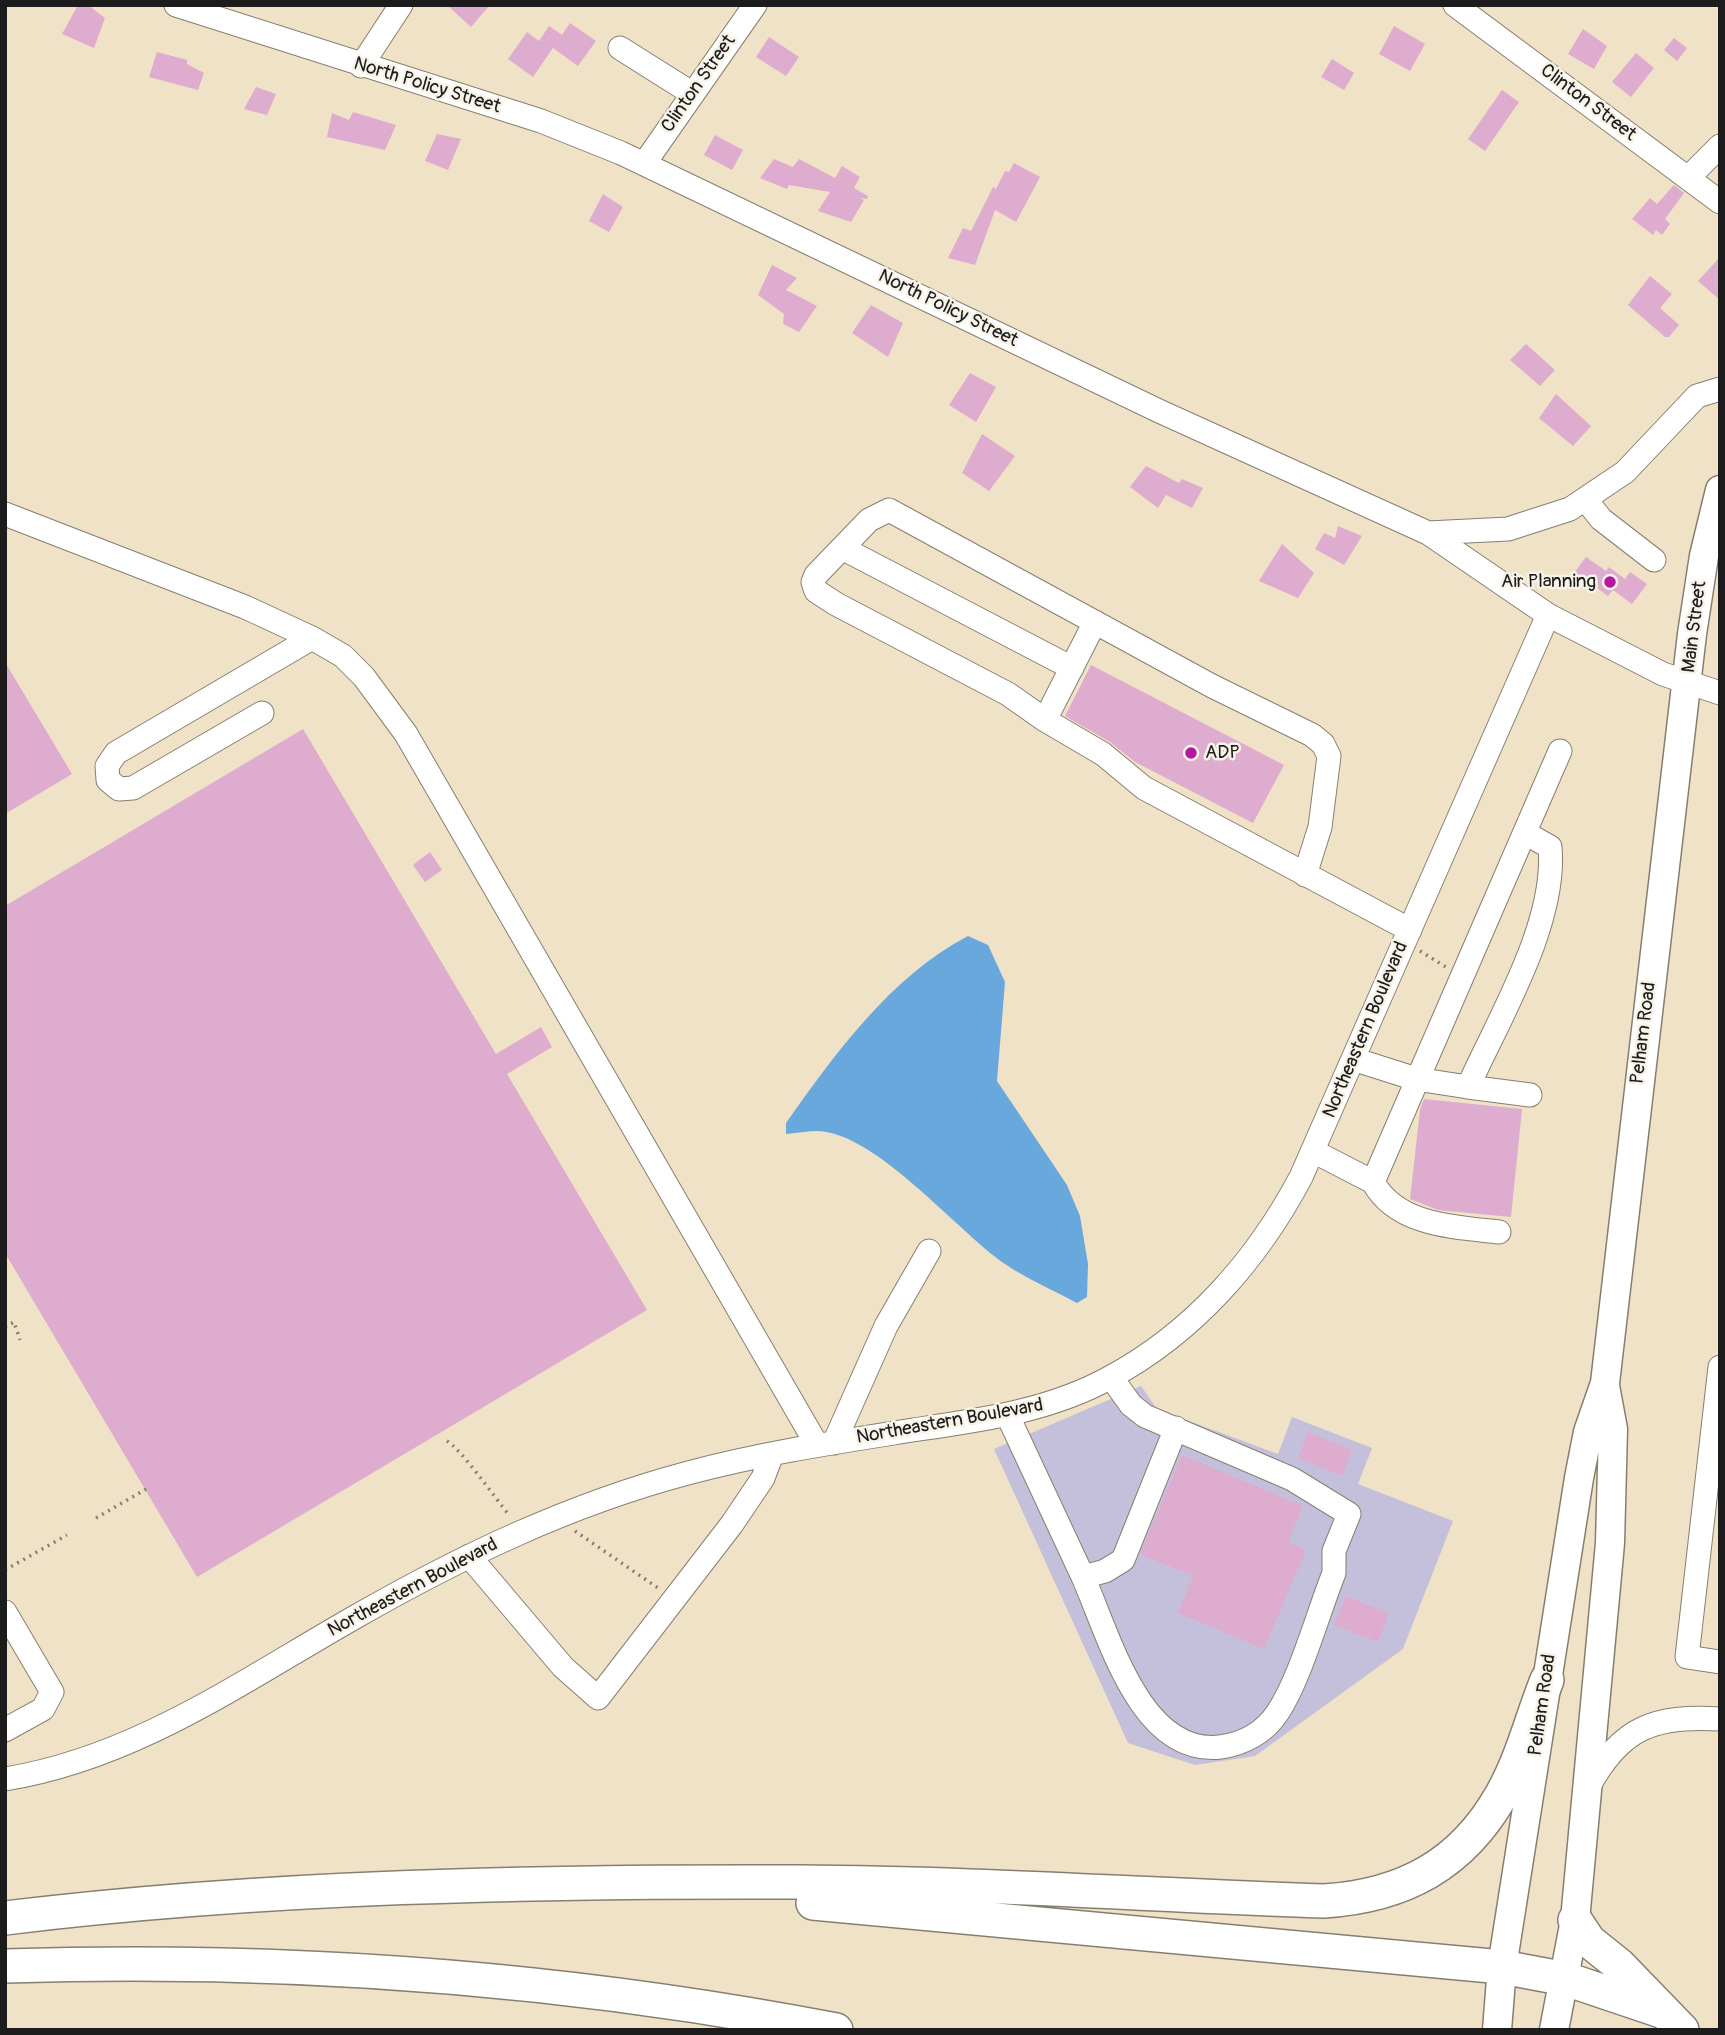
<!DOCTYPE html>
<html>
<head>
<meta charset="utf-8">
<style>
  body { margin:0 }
  #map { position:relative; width:1725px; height:2035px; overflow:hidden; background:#f0e2c6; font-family:Pangolin,sans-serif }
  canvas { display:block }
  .frame { position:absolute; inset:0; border:7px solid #1c1c1c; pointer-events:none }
</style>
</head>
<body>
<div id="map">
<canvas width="1725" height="2035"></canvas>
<div class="frame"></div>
</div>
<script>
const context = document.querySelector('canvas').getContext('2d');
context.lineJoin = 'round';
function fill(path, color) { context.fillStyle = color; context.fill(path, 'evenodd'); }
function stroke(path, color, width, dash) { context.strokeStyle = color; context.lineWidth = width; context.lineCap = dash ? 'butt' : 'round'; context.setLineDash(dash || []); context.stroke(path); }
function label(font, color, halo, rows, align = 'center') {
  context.font = font + ' Pangolin,sans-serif'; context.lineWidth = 5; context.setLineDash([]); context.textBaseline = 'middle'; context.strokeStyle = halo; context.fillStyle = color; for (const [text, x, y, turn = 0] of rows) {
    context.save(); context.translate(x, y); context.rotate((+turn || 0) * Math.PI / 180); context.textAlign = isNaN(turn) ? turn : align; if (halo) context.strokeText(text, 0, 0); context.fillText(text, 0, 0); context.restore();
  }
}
fill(new Path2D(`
  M1141 1386 1157 1409 1278 1454 1292 1417 1372 1448 1358 1484 1453 1521 1403 1649 1255 1756 1195 1765 1128 1743 994 1449Z`), '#c4c0db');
fill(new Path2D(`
  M968 936 988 945 1005 982 997 1081 1067 1185 1080 1216 1088 1264 1087 1297 1077 1303C1053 1290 1027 1279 1005 1264 957 1231 876 1133 818 1131 808 1131 797 1133 786 1134V1123C835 1054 891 976 968 936Z`), '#69a8dc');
fill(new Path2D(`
  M78 5H88L105 18 94 48 62 34Z
  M447 5H490L471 27Z
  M570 23 596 41 578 66 553 48 533 77 508 59 527 32 539 41 549 26 562 35Z
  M1394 26 1425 44 1410 71 1379 54Z
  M1583 29 1607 46 1594 69 1568 54Z
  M769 37 799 57 786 76 756 57Z
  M1674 38 1687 48 1677 61 1664 50Z
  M157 52 187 60V64L204 73 198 90 149 77Z
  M1636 53 1654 68 1631 97 1612 82Z
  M1332 59 1354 73 1344 90 1321 77Z
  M256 87 276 94 267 115 244 109Z
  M1502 90 1519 102 1485 151 1468 139Z
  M353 112 396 125 385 150 327 137 332 113 349 120Z
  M437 134 461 139 448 170 425 161Z
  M715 135 743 150 732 170 704 155Z
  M774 159 793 167 799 159 835 178 842 166 860 177 854 188 868 196 867 199 859 198 864 200 851 222 818 211 830 192 789 185 787 189 760 178Z
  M1014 163 1040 177 1016 222 995 210 975 265 948 258 963 228 971 231 993 187 996 189 1005 171 1009 172Z
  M1674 185 1684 193 1665 219 1670 224 1662 235 1656 230 1653 235 1632 219 1650 198 1657 204Z
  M603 194 623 207 609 232 589 221Z
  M1720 257V300L1698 281Z
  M772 265 797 278 786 290 817 306 799 332 783 324 784 314 758 295Z
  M1650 276 1672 294 1660 308 1679 325 1669 337H1665L1628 305Z
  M871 305 903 323 888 357 852 333Z
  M1526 344 1555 370 1540 386 1510 360Z
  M970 373 996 387 976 422 949 405Z
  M1556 394 1591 426 1573 446 1539 418Z
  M982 434 1015 456 989 491 962 473Z
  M1146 466 1179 483 1182 479 1203 488 1192 508 1166 495 1158 508 1130 487Z
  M1338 526 1362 536 1344 565 1315 549 1324 533 1335 538Z
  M1282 544 1314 573 1298 598 1259 581Z
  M1586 557 1606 571 1609 567 1625 579 1630 572 1647 584 1632 604 1613 590 1608 596 1597 588 1593 593 1571 577Z
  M5 662 72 774 5 814Z
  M1091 665 1284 765 1253 823 1135 762 1110 742 1065 716Z
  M303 729 496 1054 541 1027 552 1047 507 1074 647 1310 197 1577 5 1253V906Z
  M430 852 442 870 425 882 413 865Z
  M1424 1099 1522 1109 1511 1217 1438 1210 1410 1199 1420 1110Z
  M1308 1432 1352 1450 1342 1476 1298 1458Z
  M1182 1455 1303 1506 1288 1542 1306 1550 1264 1649 1178 1613 1193 1576 1140 1554Z
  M1346 1596 1389 1614 1378 1642 1334 1625Z`), '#deacce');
const minor = new Path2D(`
  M176 5 541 121 621 153 1159 411 1428 533 1548 615 1663 674 1720 693
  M1455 5 1720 202
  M620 48 693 94
  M361 66 401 5
  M644 164 755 5
  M1688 178 1720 146
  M1586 500 1601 519 1654 560
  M5 514 245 607 312 638 343 656 364 677 406 734 817 1445
  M1428 533 1508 529 1570 509 1625 472 1697 396 1720 389
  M842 548 1072 668
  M262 713 133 788 119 789 108 780 107 766 116 753 312 638
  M1045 720 1095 622
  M1305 875 1320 827 1329 756 1323 744 1312 735 1212 686 889 510 869 520 816 575 813 582 816 591 836 604 1008 694 1045 720 1103 754 1144 788 1410 930
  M1353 1059 1416 1079 1468 1087C1499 1018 1557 923 1550 847L1525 833
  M1468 1087 1530 1095
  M1313 1151 1373 1182 1560 751
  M1373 1182C1397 1226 1455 1227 1499 1232
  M1720 1367 1687 1657 1720 1662
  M1111 1377 1131 1405 1145 1416 1292 1479 1349 1514 1334 1551V1573C1318 1613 1300 1679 1278 1712 1265 1732 1244 1744 1220 1747 1140 1756 1109 1635 1083 1577L1105 1571 1123 1560 1176 1428
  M1007 1414 1083 1577
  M834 1443 886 1326 929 1251
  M469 1556 563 1667 598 1698 732 1524 763 1478 772 1454
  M5 1612 52 1692 43 1709 5 1730
  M5 1779C136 1758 244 1680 357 1616 462 1556 571 1504 688 1473 762 1453 837 1442 913 1430 981 1420 1050 1411 1111 1377 1194 1332 1257 1260 1301 1177L1548 615
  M1589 1786C1621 1727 1655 1715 1720 1719`);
const major = new Path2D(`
  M1497 2030 1502 1967 1579 1478 1588 1432 1605 1383 1692 634 1704 556 1720 490
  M1554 2030 1575 1920 1610 1543 1613 1429 1605 1386`);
const highway = new Path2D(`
  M813 1903 1502 1967 1566 1979 1661 2011
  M5 1918C268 1886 536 1881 800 1882 974 1883 1150 1895 1324 1901 1403 1896 1462 1865 1502 1794 1522 1759 1532 1717 1547 1680
  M1575 1920 1589 1941 1619 1965 1682 2030
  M5 1966C285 1957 561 1977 836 2030`);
stroke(minor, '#867f71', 25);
stroke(major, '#867f71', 31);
stroke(highway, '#867f71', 36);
stroke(new Path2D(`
  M1420 951 1446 967
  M5 1327 14 1322 20 1340
  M447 1441C461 1449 496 1499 509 1515
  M96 1518 146 1489
  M575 1531 658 1588
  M5 1570 67 1535`), '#867f71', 3.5, [2, 5]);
stroke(minor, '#fff', 23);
stroke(major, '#fff', 28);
stroke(highway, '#fff', 33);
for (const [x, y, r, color] of [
  [1610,582,7,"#b5179e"],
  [1191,753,7,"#b5179e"]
]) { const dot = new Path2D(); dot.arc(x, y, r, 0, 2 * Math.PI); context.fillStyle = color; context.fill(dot); stroke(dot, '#f7f3e8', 2.5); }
label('19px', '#1c1c1c', '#f7f3e8', [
  ["Clinton Street",699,84,-55],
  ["North Policy Street",427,86,17],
  ["Clinton Street",1588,103,37],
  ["North Policy Street",948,309,26],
  ["Main Street",1695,627,-83],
  ["Northeastern Boulevard",1366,1030,-67],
  ["Pelham Road",1644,1033,-83],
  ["Northeastern Boulevard",950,1422,-10],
  ["Northeastern Boulevard",413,1588,-28],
  ["Pelham Road",1543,1705,-82]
]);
label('19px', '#1c1c1c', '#f7f3e8', [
  ["Air Planning",1596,582],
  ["ADP",1205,753,"left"]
], 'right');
</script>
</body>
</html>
